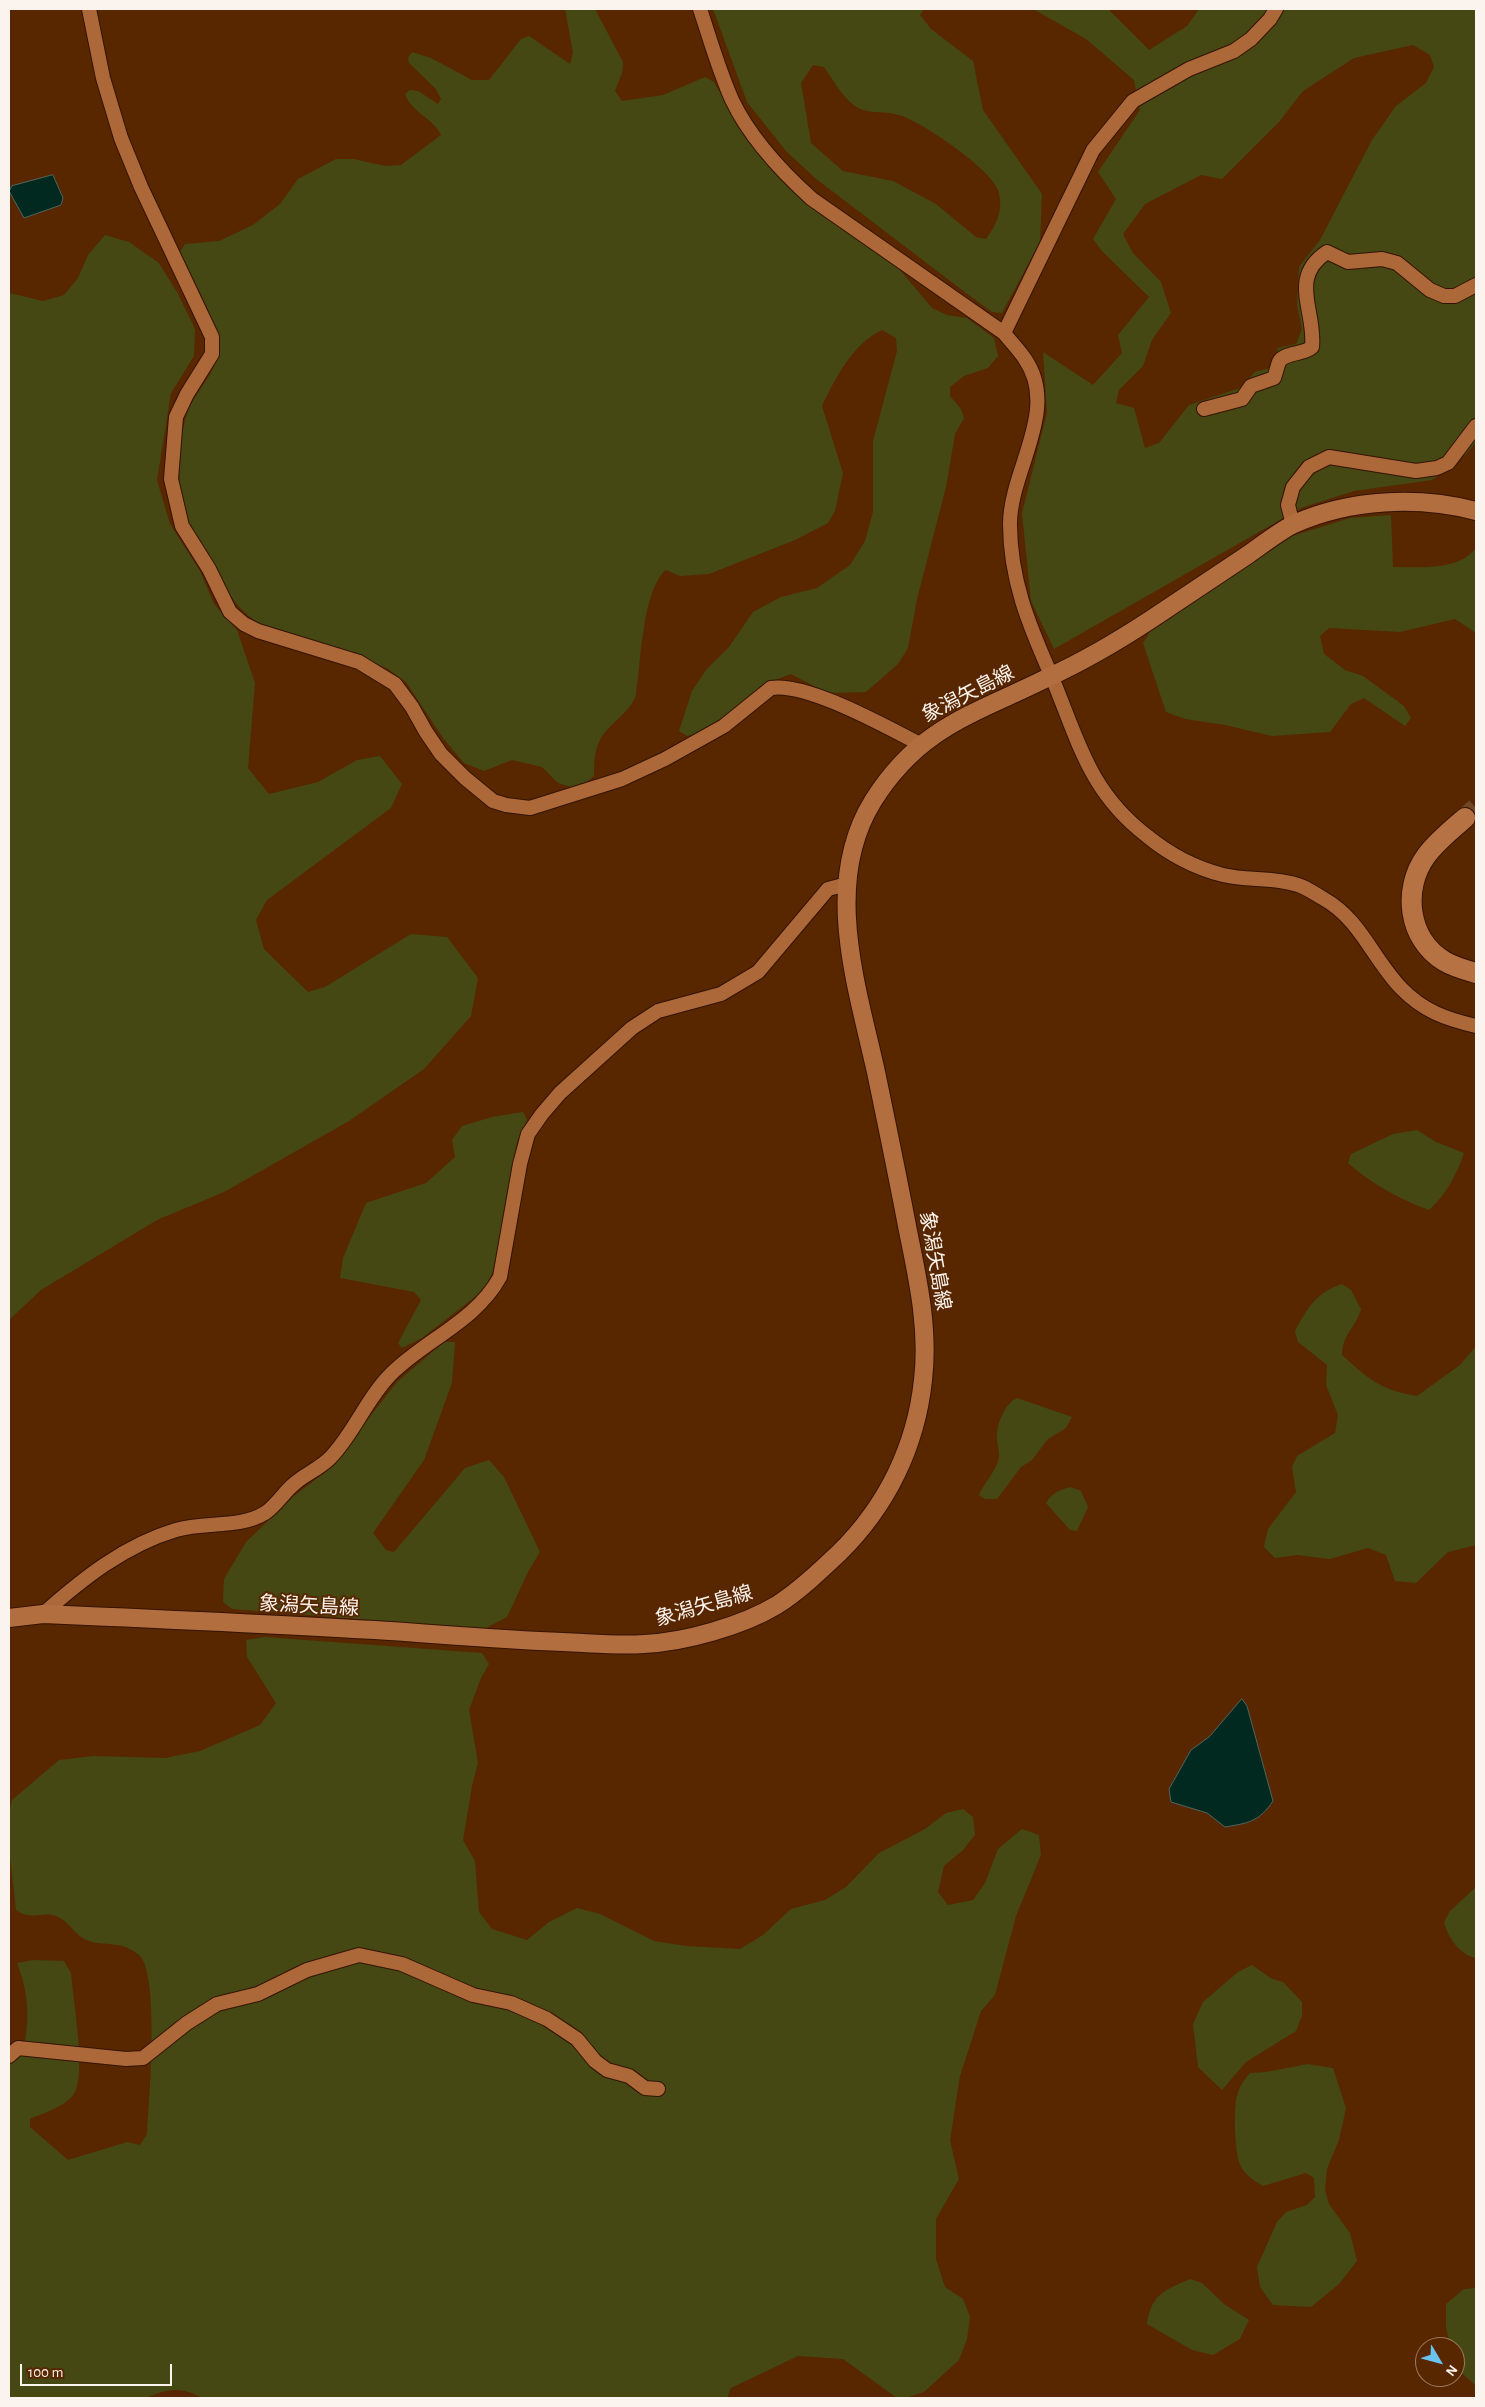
<!DOCTYPE html>
<html>
<head>
<meta charset="utf-8">
<style>
  body { margin:0 }
  #map { position:relative; width:1485px; height:2407px; overflow:hidden; background:#582700; font-family:"Alegreya Sans",sans-serif }
  canvas { display:block }
  .frame { position:absolute; inset:0; border:10px solid #fbf3ee; pointer-events:none }
  .north { position:absolute; left:1415px; top:2337px; width:50px; height:50px; box-sizing:border-box; background:#582700; border:1px solid #99795f; border-radius:50%; rotate:127deg; font-size:14px; font-weight:700; line-height:20px; text-align:center; color:#fbf3ee }
  .north::after { content:''; display:block; margin:auto; width:18px; height:22px; background:#6ac3f1; clip-path:polygon(50% 0,100% 100%,50% 72%,0 100%) }
  .scale { position:absolute; left:20px; top:2364px; width:152px; height:22px; box-sizing:border-box; border:2px solid #fbf3ee; border-top:0; padding-left:6px; font-size:15px; line-height:18px; white-space:nowrap; color:#fbf3ee; -webkit-text-stroke:4px #582700; paint-order:stroke }
</style>
</head>
<body>
<div id="map">
<canvas width="1485" height="2407"></canvas>
<div class="frame"></div>
<div class="north">N</div>
<div class="scale">100 m</div>
</div>
<script>
const context = document.querySelector('canvas').getContext('2d');
context.lineJoin = 'round';
function fill(path, color) { context.fillStyle = color; context.fill(path, 'evenodd'); }
function stroke(path, color, width, dash) { context.strokeStyle = color; context.lineWidth = width; context.lineCap = dash ? 'butt' : 'round'; context.setLineDash(dash || []); context.stroke(path); }
function label(font, color, halo, rows, align = 'center') {
  context.font = font + ' "Alegreya Sans","Noto Sans JP",sans-serif'; context.lineWidth = 4; context.setLineDash([]); context.textBaseline = 'middle'; context.strokeStyle = halo; context.fillStyle = color; for (const [text, x, y, turn = 0] of rows) {
    context.save(); context.translate(x, y); context.rotate((+turn || 0) * Math.PI / 180); context.textAlign = isNaN(turn) ? turn : align; if (halo) context.strokeText(text, 0, 0); context.fillText(text, 0, 0); context.restore();
  }
}
fill(new Path2D(`
  M565 9H595L623 62 622 73 615 91 622 101 663 95 705 77 714 82 733 115 800 198 900 270 932 308 947 315 967 318 994 338 998 356 988 368 964 376 950 387V396L961 409 964 418 955 434 946 487 917 599 908 648 898 664 866 692 827 693 791 674 767 683 734 711 696 734 687 736 679 731 692 691 706 670 729 647 753 612 781 597 817 588 850 565 865 541 873 512V441L897 351 896 338 882 330C853 343 835 379 822 406L843 473 835 511 828 523 795 540 709 574 680 576 666 570C642 590 641 664 636 694 633 711 605 726 599 742 594 753 594 764 594 776L578 789 558 783 542 767 512 760 484 771 464 763 443 738 406 682 388 669 353 653 262 625C252 619 243 612 236 603 221 583 188 528 183 506 177 478 178 438 188 411 196 391 217 372 219 350 221 328 190 274 180 252L185 244 219 241 253 225 280 204 298 179 336 159H353L386 166 401 165 441 135C433 118 411 112 405 94L410 90 418 91 438 104 441 99 436 89 409 63 408 58 412 52 431 58 472 80H489L521 39 529 36 570 64 573 53Z
  M713 9H924L920 15 931 29 973 61 983 110 1042 194 1040 242 1002 313 992 312 966 293 815 178 786 151 747 102ZM813 65 824 67C834 81 843 99 858 108 869 114 887 111 899 115 921 121 991 169 998 190 1004 209 997 224 986 239L976 237 936 204 893 181 843 171 811 143 801 83Z
  M1033 9H1108L1149 50 1187 26 1199 9H1476V442L1466 454 1432 480 1354 491 1301 508 1054 649 1031 601 1022 513 1047 413 1043 352 1093 385 1122 353 1118 335 1149 297 1102 251 1093 239 1116 199 1098 172 1140 110 1134 80 1086 39ZM1413 45 1430 55 1434 67 1426 83 1396 106 1372 140 1320 240 1299 267 1297 305 1302 329 1296 344 1278 348 1270 368 1255 372 1240 388 1189 405 1159 443 1145 448 1134 408 1116 403 1119 390 1143 366 1152 340 1171 313 1161 282 1133 253 1123 234 1145 204 1201 175 1222 179 1279 122 1303 91 1354 58Z
  M105 235 129 242 159 263 178 294 195 329 194 356 171 393 157 480 170 524 200 571 214 604 237 630 255 683 248 768 269 794 318 782 357 760 380 756 402 784 391 808 267 900 256 920 264 949 308 992 325 987 411 934 447 937 478 978 471 1016 424 1069 349 1121 224 1192 157 1220 41 1290 9 1320V293L43 301 64 295 78 278 88 255Z
  M1391 515 1393 567C1419 567 1459 571 1476 548V633L1455 619 1400 632 1329 628 1320 636 1324 654 1345 670 1363 676 1404 706 1411 718 1405 726 1364 698 1351 704 1330 732 1272 736 1225 725 1185 719 1166 712 1143 643 1150 632 1292 536 1350 518Z
  M523 1112 527 1120 517 1142 495 1267 484 1290 422 1338 402 1348 398 1343 421 1300 414 1292 340 1278 343 1258 366 1203 426 1183 455 1157 452 1140 462 1126 492 1117Z
  M1417 1130 1436 1142 1464 1153C1457 1174 1446 1195 1429 1210 1401 1200 1370 1183 1348 1163L1351 1154 1393 1134Z
  M1342 1284 1351 1290 1361 1309C1355 1330 1343 1332 1342 1355 1369 1379 1380 1390 1417 1396L1460 1365 1476 1346V1545L1448 1552 1416 1583 1395 1581 1386 1555 1368 1548 1330 1559 1297 1555 1275 1558 1264 1547 1268 1529 1296 1492 1292 1467 1297 1456 1335 1433 1338 1415 1326 1385 1327 1365 1298 1342 1295 1331C1308 1307 1316 1293 1342 1284Z
  M444 1342H455L452 1383 424 1460 373 1533 386 1550 394 1552 465 1468 489 1460 504 1477 540 1552 529 1570 507 1617 484 1629 232 1609 223 1602 224 1579 246 1542 294 1496 328 1470 397 1382Z
  M1017 1398 1072 1417 1066 1428 1048 1439 1032 1460 1021 1467 997 1499H985L979 1495C984 1483 994 1474 998 1461 1001 1454 997 1446 997 1438 996 1425 1005 1403 1017 1398Z
  M1071 1487 1081 1491 1088 1507 1077 1531 1070 1530 1046 1503C1053 1492 1059 1490 1071 1487Z
  M265 1637 482 1653 489 1664 481 1678 469 1710 478 1763 472 1786 463 1840 475 1861 479 1912 492 1929 527 1940 549 1922 577 1908 600 1914 654 1941 686 1946 740 1949 763 1935 791 1909 825 1900 846 1887 879 1853 925 1829 946 1813 963 1809 973 1817 975 1835 963 1850 944 1866 938 1892 948 1905 973 1900 985 1883 998 1849 1022 1829 1039 1835 1041 1855 1016 1916 995 1995 981 2011 960 2076 950 2140 959 2179 936 2219V2259L945 2287 963 2299 970 2317 967 2339 959 2360 924 2392 906 2398H897L843 2359 798 2356 731 2388 727 2398H202C182 2387 168 2388 147 2398H9V2062L23 2052C30 2021 29 1993 17 1963L33 1960 64 1961 71 1973C73 1999 86 2071 75 2092 68 2106 43 2113 30 2119V2127L68 2160 127 2142 140 2145 147 2134C149 2104 160 1973 139 1955 121 1940 108 1947 89 1941 76 1937 68 1920 56 1916 41 1911 31 1921 16 1910L9 1848V1813L12 1800 59 1760 93 1756 165 1758 200 1751 260 1725 276 1703 247 1657 246 1640Z
  M1476 1887V1958C1460 1955 1448 1938 1444 1922L1450 1911Z
  M1252 1965 1272 1979 1283 1982 1302 2002V2016L1296 2031 1246 2062 1222 2090 1198 2067 1193 2024 1203 2002 1238 1972Z
  M1308 2064 1333 2068 1346 2108 1339 2140 1327 2169 1325 2190 1329 2204 1350 2233 1357 2261 1339 2284 1311 2307 1273 2305 1260 2287 1257 2267 1277 2222 1286 2212 1307 2205 1315 2197 1314 2178 1306 2173 1263 2186C1253 2180 1242 2173 1239 2162 1235 2147 1233 2111 1237 2096 1239 2087 1244 2080 1250 2073L1266 2072Z
  M1190 2279 1202 2283 1224 2304 1249 2320 1240 2339 1213 2355 1192 2350 1147 2324C1151 2294 1165 2290 1190 2279Z
  M1476 2288V2386L1455 2367V2347H1450L1446 2327V2304L1464 2289Z`), '#454812');
const water = new Path2D(`
  M53 175 63 198 61 205 24 218 9 191 12 186Z
  M1242 1699 1247 1706 1273 1801C1259 1822 1248 1823 1225 1827L1207 1813 1171 1802 1169 1789 1191 1750 1209 1737Z`);
fill(water, '#022920');
stroke(water, '#4d665e', 1);
stroke(new Path2D(`
  M1465 818 1476 808`), '#704624', 20, [20, 10]);
const minor = new Path2D(`
  M89 9 103 78 121 138 141 187 212 337V354L187 394 176 417 171 479 182 526 209 569 230 612 244 624 258 631 359 662 395 684 412 707 426 732 441 754 465 778 493 801 506 805 530 808 622 779 665 759 724 726 771 688C807 682 886 727 920 744
  M700 9C710 39 719 71 732 100 750 138 781 171 812 199L1004 333C1011 342 1019 350 1025 359 1060 410 1010 470 1010 524 1010 580 1029 625 1051 675 1078 739 1088 791 1147 836 1169 854 1195 868 1223 875 1248 881 1280 877 1303 887 1310 890 1317 895 1324 899 1360 919 1373 959 1401 988 1423 1011 1446 1019 1476 1026
  M1004 333 1093 150 1133 101 1189 69 1234 51 1251 39 1270 19 1276 9
  M1204 409 1242 399 1251 386 1274 378C1276 373 1277 367 1279 362 1284 352 1303 355 1312 347 1316 311 1288 278 1327 252L1348 262 1382 259 1397 263 1430 290 1444 296H1455L1476 285
  M1293 525 1288 505 1293 487 1309 467 1329 457 1416 471 1437 468 1448 463 1476 426
  M43 1614C82 1579 125 1545 176 1530 205 1521 239 1529 265 1513 276 1506 284 1492 294 1484 305 1474 321 1468 331 1457 354 1433 367 1398 391 1374 425 1340 476 1321 500 1277L520 1164 528 1134 542 1114 560 1093 632 1028 658 1011 721 994 758 972 828 889 847 884
  M9 2056 18 2048 126 2059 143 2058 187 2023 217 2004 258 1994 307 1970 359 1955 402 1964 473 1995 511 2003 547 2019 577 2039 595 2061 607 2070 629 2076 645 2088 658 2089`);
const major = new Path2D(`
  M9 1618 43 1614C159 1619 274 1624 390 1631 448 1635 505 1640 563 1642 590 1643 618 1646 644 1644 685 1642 742 1626 777 1605 799 1591 820 1571 839 1553 887 1506 916 1446 923 1380 929 1329 918 1280 908 1231 898 1178 887 1125 876 1072 857 986 822 883 873 801 920 726 975 714 1049 677 1084 661 1118 641 1150 620 1182 599 1214 577 1246 556 1262 545 1278 532 1294 524 1350 499 1418 496 1476 511`);
const highway = new Path2D(`
  M1465 818C1451 830 1436 842 1426 856 1402 889 1408 939 1444 961 1454 967 1465 970 1476 973`);
stroke(minor, '#341300', 16);
stroke(major, '#341300', 20);
stroke(highway, '#341300', 22);
stroke(minor, '#ad683a', 14);
stroke(major, '#b36e40', 18);
stroke(highway, '#b77244', 20);
label('20px', '#fbf3ee', '#582700', [
  ["象潟矢島線",968,694,-27],
  ["象潟矢島線",935,1261,80],
  ["象潟矢島線",309,1606,3],
  ["象潟矢島線",704,1606,-16]
]);
</script>
</body>
</html>
